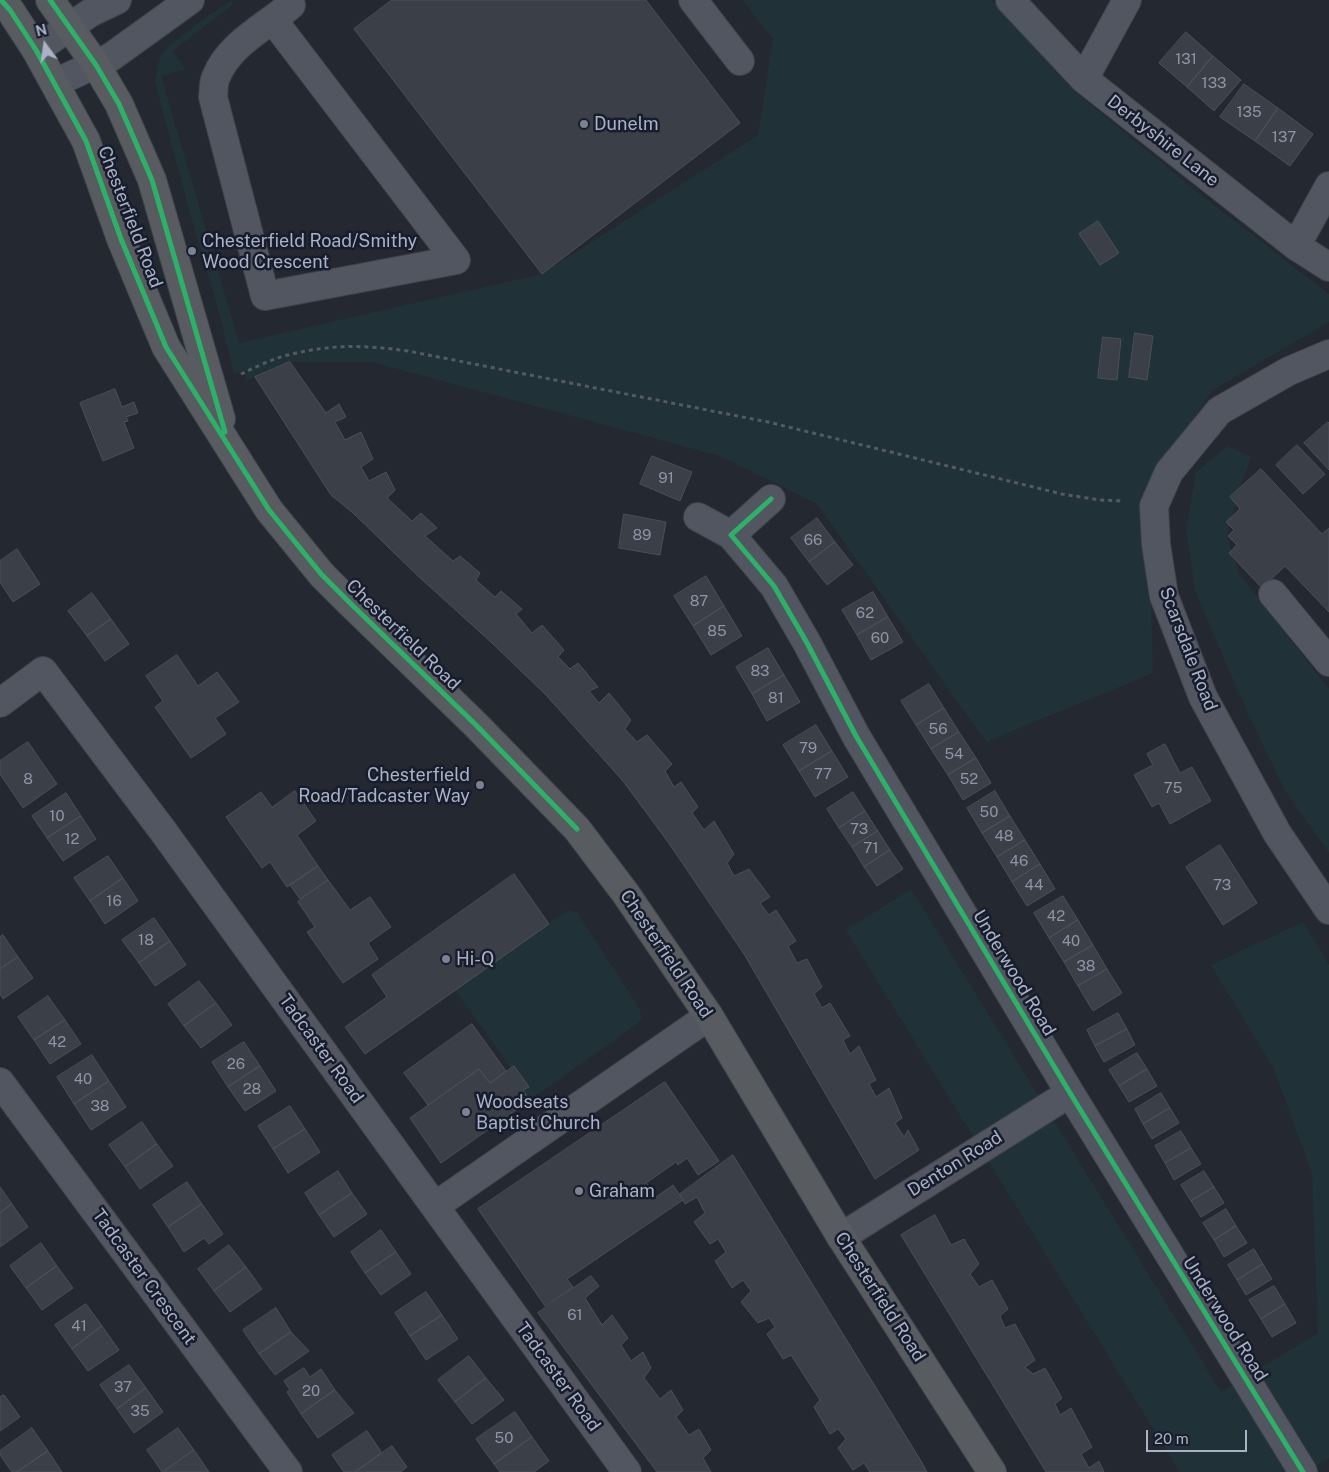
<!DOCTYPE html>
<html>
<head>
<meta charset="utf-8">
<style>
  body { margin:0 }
  #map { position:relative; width:1329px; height:1472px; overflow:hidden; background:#232831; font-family:"Public Sans",sans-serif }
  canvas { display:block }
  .north { position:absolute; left:20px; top:20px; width:50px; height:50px; -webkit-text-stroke:4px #171d2c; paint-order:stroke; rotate:346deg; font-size:14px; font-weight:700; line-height:20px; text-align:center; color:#aab2c5 }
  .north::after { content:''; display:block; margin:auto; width:18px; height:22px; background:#aab2c5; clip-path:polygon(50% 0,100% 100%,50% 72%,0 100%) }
  .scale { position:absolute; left:1146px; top:1430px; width:101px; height:22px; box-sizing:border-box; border:2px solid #aab2c5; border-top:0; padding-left:6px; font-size:15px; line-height:18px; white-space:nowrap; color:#aab2c5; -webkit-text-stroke:4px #171d2c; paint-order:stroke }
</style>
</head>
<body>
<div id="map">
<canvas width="1329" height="1472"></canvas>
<div class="north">N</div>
<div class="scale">20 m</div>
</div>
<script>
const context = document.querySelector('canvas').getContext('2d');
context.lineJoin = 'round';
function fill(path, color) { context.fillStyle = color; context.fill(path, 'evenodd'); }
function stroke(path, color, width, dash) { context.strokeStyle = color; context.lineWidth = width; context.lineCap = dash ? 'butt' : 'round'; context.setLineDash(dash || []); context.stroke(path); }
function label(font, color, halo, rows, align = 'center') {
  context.font = font + ' "Public Sans",sans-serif'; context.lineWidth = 5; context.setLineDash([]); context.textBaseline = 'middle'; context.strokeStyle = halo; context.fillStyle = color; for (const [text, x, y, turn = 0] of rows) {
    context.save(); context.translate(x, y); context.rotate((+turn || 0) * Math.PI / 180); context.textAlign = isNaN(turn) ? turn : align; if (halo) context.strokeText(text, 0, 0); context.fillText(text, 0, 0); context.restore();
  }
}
fill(new Path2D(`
  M232 0V5L173 51 185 69 161 76 239 343 542 274 758 135 773 39 743 0H991L1074 91 1206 199 1329 294V322L1213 390 1148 484 1153 673 986 742 817 504 720 456 372 362H290L246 381 244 371 234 374 220 316 188 206 155 82 160 57 167 47 209 15Z
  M1228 446 1251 457 1237 497 1227 536 1239 573 1329 689V853L1284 789 1237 689 1195 590 1186 530 1196 472Z
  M911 889 1221 1392 1318 1333 1312 1173 1273 1067 1211 965 1303 922 1329 965V1458L1307 1472H1180L846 930Z
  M568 910 577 912 639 1008 642 1018 637 1024 530 1100 523 1090 528 1087 514 1066 511 1068 455 990Z`), '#203237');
const building = new Path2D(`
  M392 0H646L740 123 542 274 354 29Z
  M1186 32 1213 56 1187 87 1159 63Z
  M1213 56 1241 80 1214 111 1187 87Z
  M1244 84 1278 108 1255 141 1220 117Z
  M1278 108 1313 134 1290 166 1255 141Z
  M1098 221 1119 253 1100 265 1079 234Z
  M1135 333 1153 336 1147 380 1129 377Z
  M1103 337 1121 339 1117 380 1098 378Z
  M290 362 326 413 339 404 346 417 335 422 345 440 361 432 373 459 361 467 369 481 386 472 395 490 387 498 412 521 421 513 437 528 425 536 453 561 460 556 480 573 476 580 495 597 501 591 522 609 516 614 532 633 542 625 564 650 558 657 570 669 578 663 598 687 589 691 599 703 609 693 631 720 625 729 637 742 647 735 672 764 665 771 674 787 681 782 698 807 692 813 704 830 714 821 734 854 727 863 734 876 749 869 770 897 760 903 769 915 776 910 796 941 788 946 797 963 807 959 822 987 814 994 822 1008 830 1003 850 1036 843 1040 850 1054 859 1046 876 1080 869 1084 876 1097 889 1088 902 1118 895 1123 904 1137 908 1130 919 1150 875 1179 744 954 668 842 623 781 546 695 492 643 417 575 353 513 331 495 255 377Z
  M115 389 122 407 134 402 138 413 126 417 128 421 124 422 134 448 103 461 80 403Z
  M1328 422 1329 423V470L1304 443Z
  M1297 445 1325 474 1303 494 1276 465Z
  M652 456 692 472 680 501 640 484Z
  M1261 469 1322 534 1329 528V612L1285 566 1262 588 1229 553 1237 545 1228 536 1234 530 1226 522 1240 509 1230 497Z
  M624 514 666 522 660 555 619 548Z
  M817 518 835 542 809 562 791 538Z
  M835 542 853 565 827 585 809 562Z
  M17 549 40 584 13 602 0 582V561Z
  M706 576 724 606 693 626 674 596Z
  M873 592 888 617 857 635 842 610Z
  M92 593 111 619 87 636 68 611Z
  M724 606 742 636 711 655 693 626Z
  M888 617 903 642 871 660 857 635Z
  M111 619 129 644 105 661 87 636Z
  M768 648 784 675 752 694 736 667Z
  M177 655 198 686 217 672 239 702 215 718 226 734 191 758 155 707 163 701 146 676Z
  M784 675 800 702 767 721 752 694Z
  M929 684 944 708 916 725 901 701Z
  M944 708 959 732 931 749 916 725Z
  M816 725 832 751 799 771 783 745Z
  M959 732 976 758 948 775 931 749Z
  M28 742 57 784 23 808 0 774V761Z
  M1165 744 1180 773 1192 767 1211 801 1170 824 1159 803 1152 807 1134 775 1153 765 1147 754Z
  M832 751 848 777 815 797 799 771Z
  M976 758 991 783 963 800 948 775Z
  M295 791 316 821 297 835 318 866 287 887 270 862 262 868 226 817 261 792 272 807Z
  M995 791 1010 816 982 833 967 808Z
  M853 792 865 811 839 828 827 809Z
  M66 793 81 816 47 838 32 816Z
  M865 811 878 831 852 847 839 828Z
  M81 816 96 839 63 861 47 838Z
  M1010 816 1025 840 997 857 982 833Z
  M878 831 890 850 864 867 852 847Z
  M1025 840 1040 864 1012 882 997 857Z
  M1220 845 1257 903 1223 925 1186 867Z
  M890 850 903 869 877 886 864 867Z
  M108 856 123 878 90 901 74 878Z
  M1040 864 1055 889 1027 906 1012 882Z
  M318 866 328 880 300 899 290 885Z
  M514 874 549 924 365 1054 345 1027 387 997 372 975Z
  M123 878 138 901 105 924 90 901Z
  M328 880 350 910 370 897 391 927 368 943 378 959 343 983 307 932 315 927 298 902Z
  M1063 896 1078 920 1049 938 1034 913Z
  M154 918 170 941 139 963 122 940Z
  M1078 920 1093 945 1064 962 1049 938Z
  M3 935 18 957 0 969V937Z
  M170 941 186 965 155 986 139 963Z
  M1093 945 1107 969 1078 986 1064 962Z
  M18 957 33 978 3 999 0 994V969Z
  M1107 969 1122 993 1093 1011 1078 986Z
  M199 981 216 1003 184 1026 168 1004Z
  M48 996 65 1020 34 1040 18 1017Z
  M216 1003 232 1025 201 1048 184 1026Z
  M1118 1013 1127 1029 1095 1046 1087 1030Z
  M65 1020 81 1044 50 1064 34 1040Z
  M472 1024 506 1071 490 1083 479 1069 428 1105 404 1073Z
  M1127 1029 1135 1045 1104 1062 1095 1046Z
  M244 1042 260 1066 228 1087 212 1062Z
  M1137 1053 1147 1069 1119 1086 1109 1070Z
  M92 1055 109 1081 74 1104 57 1077Z
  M260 1066 276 1091 245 1111 228 1087Z
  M514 1066 529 1087 523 1090 530 1100 441 1163 410 1118 479 1069 490 1083Z
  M1147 1069 1157 1086 1129 1102 1119 1086Z
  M109 1081 126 1107 91 1130 74 1104Z
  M665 1082 719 1161 698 1175 687 1158 678 1165 676 1162 646 1183 656 1197 673 1185 683 1200 567 1279 573 1287 545 1306 478 1209Z
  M1161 1093 1170 1108 1143 1124 1135 1109Z
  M290 1106 305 1129 273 1149 258 1126Z
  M1170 1108 1179 1123 1152 1139 1143 1124Z
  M142 1122 157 1144 125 1167 109 1145Z
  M305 1129 320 1152 288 1173 273 1149Z
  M1181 1131 1191 1148 1165 1163 1155 1146Z
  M157 1144 173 1166 140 1189 125 1167Z
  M1191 1148 1201 1164 1174 1180 1165 1163Z
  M733 1155 921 1461 927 1472H870L864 1463 853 1470 838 1448 846 1439 838 1429 830 1434 814 1407 820 1400 791 1355 783 1359 767 1334 775 1327 769 1318 758 1323 741 1302 751 1291 743 1280 732 1288 715 1261 726 1252 718 1239 710 1244 694 1222 705 1213 697 1197 685 1204 680 1194Z
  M338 1171 352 1193 319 1215 305 1193Z
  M1204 1171 1214 1187 1191 1201 1181 1185Z
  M187 1182 202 1204 168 1227 153 1205Z
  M0 1187 12 1204 0 1213Z
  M1214 1187 1224 1203 1201 1217 1191 1201Z
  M352 1193 367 1214 334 1237 319 1215Z
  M12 1204 28 1227 0 1247V1213Z
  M202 1204 223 1234 209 1244 204 1238 184 1252 168 1227Z
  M1226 1209 1236 1226 1214 1240 1203 1223Z
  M935 1215 951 1245 964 1239 979 1264 970 1274 979 1287 992 1280 1008 1309 1000 1316 1005 1328 1015 1324 1035 1360 1025 1367 1033 1374 1045 1368 1062 1398 1055 1404 1060 1415 1071 1408 1092 1447 1081 1454 1089 1468 1099 1461 1104 1472H1046L901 1235Z
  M1236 1226 1247 1243 1224 1257 1214 1240Z
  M381 1230 396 1252 365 1273 351 1252Z
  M41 1243 57 1266 26 1288 10 1266Z
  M229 1245 246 1267 214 1291 198 1269Z
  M1254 1249 1263 1264 1237 1280 1228 1265Z
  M396 1252 411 1274 381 1295 365 1273Z
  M1263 1264 1272 1279 1246 1295 1237 1280Z
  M57 1266 73 1288 42 1310 26 1288Z
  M246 1267 262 1289 230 1312 214 1291Z
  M591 1276 599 1286 585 1298 602 1325 612 1315 628 1338 621 1345 631 1361 643 1352 651 1368 644 1378 660 1399 671 1390 683 1410 676 1417 689 1435 699 1429 711 1450 703 1458 711 1472H657L538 1313Z
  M1274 1286 1285 1304 1261 1319 1249 1300Z
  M426 1292 442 1315 410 1336 395 1313Z
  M86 1304 102 1326 72 1349 55 1325Z
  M1285 1304 1296 1323 1272 1337 1261 1319Z
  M276 1308 291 1332 259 1354 243 1330Z
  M442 1315 458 1339 426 1360 410 1336Z
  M102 1326 119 1350 88 1371 72 1349Z
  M291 1332 309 1351 275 1375 259 1354Z
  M469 1356 486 1378 455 1402 438 1380Z
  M129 1365 146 1388 117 1409 100 1385Z
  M304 1368 310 1377 321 1369 335 1390 301 1414 287 1392 290 1390 284 1381Z
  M486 1378 504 1400 472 1424 455 1402Z
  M146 1388 163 1412 134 1433 117 1409Z
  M335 1390 354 1413 318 1438 301 1414Z
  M4 1395 20 1417 0 1431V1397Z
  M515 1412 532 1437 494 1464 476 1439Z
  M32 1428 48 1451 17 1472H12L0 1455V1451Z
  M178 1428 194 1450 162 1472 147 1450Z
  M367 1431 382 1453 355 1472H344L332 1455Z
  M532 1437 549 1461 534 1472H500L494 1464Z
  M392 1446 407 1467 401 1472H355Z
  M194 1450 209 1472H164Z
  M48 1451 62 1472H17Z`);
fill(building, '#3b3f48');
stroke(building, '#4a4f5a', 1);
const minor = new Path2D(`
  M693 0 740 61
  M1010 0 1084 79 1296 246 1329 267
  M273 20 456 260 265 296 213 97C214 91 213 83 216 77 229 44 265 27 291 5L288 0
  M36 50 90 13 117 0
  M1084 79 1127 0
  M55 83 111 57 190 0
  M1296 246 1329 186
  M1329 354 1289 371 1219 411 1169 472 1154 506 1156 544 1164 596 1203 697 1277 833 1329 910
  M771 499 731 535 774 586 807 643 856 736 1070 1093 1303 1472
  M698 517 731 535
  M1273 594 1329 662
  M0 703 43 671 163 831 627 1472
  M0 1082 288 1472
  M435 1206 709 1016
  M841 1237 1070 1093`);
const highway = new Path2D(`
  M1 0 10 10 36 50 86 141 121 239 166 347 269 510 322 575 347 600 476 725 577 829 626 894 709 1016 841 1237 992 1472
  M50 0 96 65 119 104 152 180 221 419`);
stroke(minor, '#3f424a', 30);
stroke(highway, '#3f444e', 30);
stroke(new Path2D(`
  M241 374C256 367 272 359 288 355 331 344 364 345 408 351L768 422 1062 494 1100 500 1124 501`), '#545a63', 3, [4, 4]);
stroke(minor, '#525660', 28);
stroke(highway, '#585b5f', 28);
stroke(new Path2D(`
  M1 0 10 10 36 50 86 141 121 239 166 347 269 510 322 575 347 600 476 725 577 829
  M50 0 96 65 119 104 152 180 225 432
  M771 499 731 535 774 586 807 643 856 736 1070 1093 1303 1472`), '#2db169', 5);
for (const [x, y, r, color] of [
  [584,124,5,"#7b8291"],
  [192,251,5,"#7b8291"],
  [480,785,5,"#7b8291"],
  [446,959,5,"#7b8291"],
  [466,1112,5,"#7b8291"],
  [579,1191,5,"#7b8291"]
]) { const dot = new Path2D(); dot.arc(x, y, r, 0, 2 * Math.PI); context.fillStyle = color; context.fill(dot); stroke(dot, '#171d2c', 2); }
label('15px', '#8e95a6', null, [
  ["131",1186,59],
  ["133",1214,83],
  ["135",1249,112],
  ["137",1284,137],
  ["91",666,478],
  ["89",642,535],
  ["66",813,540],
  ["87",699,601],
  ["62",865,613],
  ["85",717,631],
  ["60",880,638],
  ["83",760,671],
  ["81",776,698],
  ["56",938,729],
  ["79",808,748],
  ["54",954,754],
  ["77",823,774],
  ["8",28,779],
  ["52",969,779],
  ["75",1173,788],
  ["50",989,812],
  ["10",57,816],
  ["73",859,829],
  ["48",1004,836],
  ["12",72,839],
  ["71",871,848],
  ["46",1019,861],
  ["44",1034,885],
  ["73",1222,885],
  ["16",114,901],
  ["42",1056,916],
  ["18",146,940],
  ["40",1071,941],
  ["38",1086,966],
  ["42",57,1042],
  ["26",236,1064],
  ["40",83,1079],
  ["28",252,1089],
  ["38",100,1106],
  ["61",575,1315],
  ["41",79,1326],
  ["37",123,1387],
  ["20",311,1391],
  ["35",140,1411],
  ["50",504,1438]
]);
label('18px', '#aab2c5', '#171d2c', [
  ["Dunelm",594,124],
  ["Chesterfield Road/Smithy",202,241],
  ["Wood Crescent",202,262],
  ["Chesterfield",470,775,"right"],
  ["Road/Tadcaster Way",470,796,"right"],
  ["Hi-Q",456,959],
  ["Woodseats",476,1102],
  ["Baptist Church",476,1123],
  ["Graham",589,1191]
], 'left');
label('18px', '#aab2c5', '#171d2c', [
  ["Derbyshire Lane",1163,141,38],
  ["Chesterfield Road",130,217,69],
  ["Chesterfield Road",403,635,44],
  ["Scarsdale Road",1188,649,69],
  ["Chesterfield Road",666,954,56],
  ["Underwood Road",1014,973,59],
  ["Tadcaster Road",321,1049,54],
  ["Denton Road",955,1164,-32],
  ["Tadcaster Crescent",144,1277,54],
  ["Chesterfield Road",880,1297,57],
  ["Underwood Road",1225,1319,58],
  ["Tadcaster Road",558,1377,54]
]);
</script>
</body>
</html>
